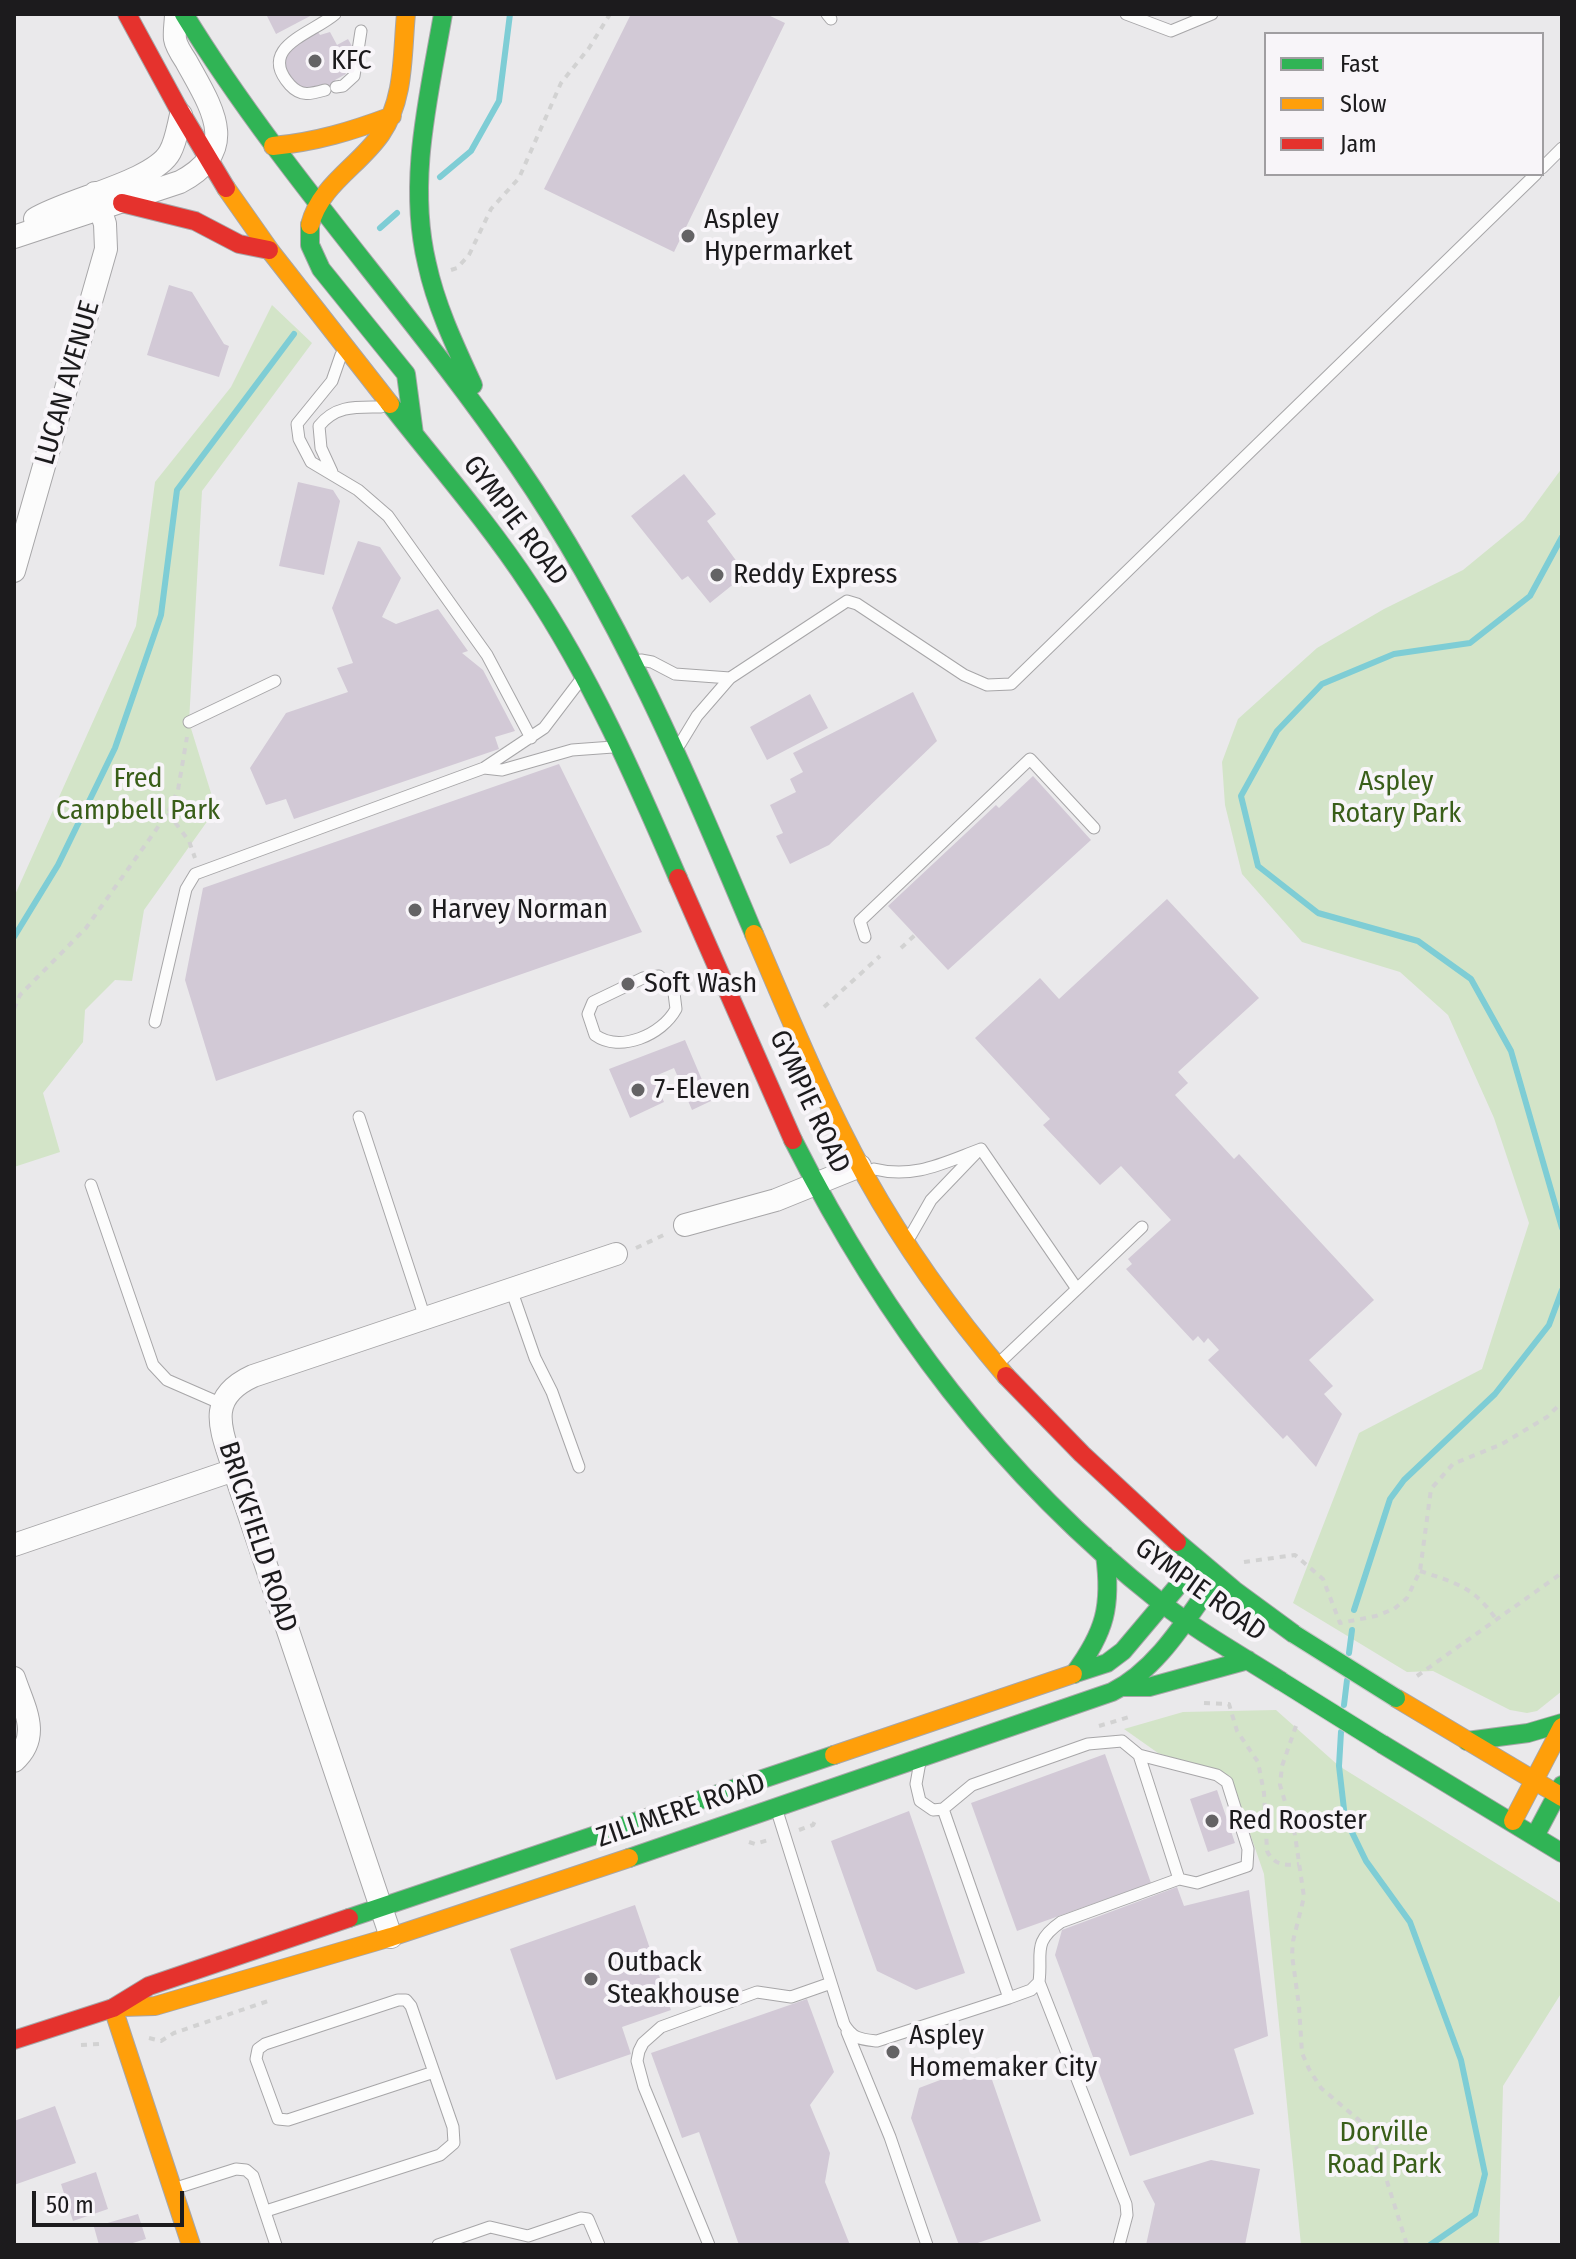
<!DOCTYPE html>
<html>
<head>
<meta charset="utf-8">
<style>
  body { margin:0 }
  #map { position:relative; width:1576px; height:2259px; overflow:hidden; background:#eae9eb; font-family:"Fira Sans Condensed",sans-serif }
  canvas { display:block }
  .frame { position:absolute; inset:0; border:16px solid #1c1b1d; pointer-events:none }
  .legend { position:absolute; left:1264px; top:32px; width:280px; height:144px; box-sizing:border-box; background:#f8f5f9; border:2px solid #a09ea1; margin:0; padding:10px 14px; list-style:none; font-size:24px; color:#1c1b1d }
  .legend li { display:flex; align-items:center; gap:16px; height:40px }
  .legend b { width:40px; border:2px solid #a09ea1 }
  .scale { position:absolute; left:32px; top:2191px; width:152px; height:36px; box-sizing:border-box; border:4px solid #1c1b1d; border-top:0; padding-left:10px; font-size:24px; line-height:28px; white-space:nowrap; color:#1c1b1d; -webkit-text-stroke:6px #f8f5f9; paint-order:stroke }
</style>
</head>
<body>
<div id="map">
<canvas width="1576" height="2259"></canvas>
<div class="frame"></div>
<ul class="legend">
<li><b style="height:10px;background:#30b455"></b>Fast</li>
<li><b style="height:10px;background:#ff9f0a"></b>Slow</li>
<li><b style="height:10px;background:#e5322d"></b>Jam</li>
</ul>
<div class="scale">50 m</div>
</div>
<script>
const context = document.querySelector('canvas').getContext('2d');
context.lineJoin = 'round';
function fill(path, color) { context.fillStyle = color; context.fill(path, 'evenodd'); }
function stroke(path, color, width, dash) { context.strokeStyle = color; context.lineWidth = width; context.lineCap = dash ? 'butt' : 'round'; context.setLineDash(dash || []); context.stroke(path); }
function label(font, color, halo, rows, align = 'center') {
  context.font = font + ' "Fira Sans Condensed",sans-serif'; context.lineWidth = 8; context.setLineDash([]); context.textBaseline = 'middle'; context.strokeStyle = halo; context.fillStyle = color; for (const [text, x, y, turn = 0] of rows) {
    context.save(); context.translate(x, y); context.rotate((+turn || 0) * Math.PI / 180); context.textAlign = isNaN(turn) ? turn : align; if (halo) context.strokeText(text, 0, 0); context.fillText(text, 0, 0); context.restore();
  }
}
fill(new Path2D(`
  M272 305 312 343 202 491 189 722 216 809 144 910 132 981 115 980 85 1010 83 1042 43 1093 60 1152 14 1167V897L136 626 155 482 231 387Z
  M1562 468V1691L1537 1711 1527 1713 1510 1710 1433 1671 1407 1672 1293 1603 1359 1433 1482 1369 1529 1223 1494 1118 1448 1015 1400 972 1302 942 1242 874 1225 805 1222 762 1238 719 1317 648 1384 609 1463 570 1524 520Z
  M1276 1710 1339 1766 1562 1904V1992L1503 2086 1499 2245H1301L1264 1874 1230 1776 1158 1753 1124 1729 1183 1712Z`), '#d3e4c8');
stroke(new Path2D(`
  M440 177 471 151 499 101 510 14
  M380 228 397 213
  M1562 537 1530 596 1470 643 1394 654 1322 684 1277 731 1241 796 1258 866 1318 913 1418 941 1471 979 1511 1051 1562 1228
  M14 937 58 865 115 748 161 615 177 490 294 334
  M1354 1610 1390 1499 1404 1480 1495 1394 1549 1325 1562 1290
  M1349 1653 1352 1630
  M1344 1705 1347 1680
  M1341 1732 1339 1766 1345 1818 1366 1861 1410 1922 1461 2060 1485 2174 1475 2214 1430 2245`), '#7ecdd5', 6);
fill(new Path2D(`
  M266 14H314L276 34Z
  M631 14H766L785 23 674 252 544 189Z
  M318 32 320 35 330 32 337 45 348 39 353 48 350 50 352 58 340 64 346 74 335 80 338 85 326 91 311 92 296 87 284 64 288 48Z
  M169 285 192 292 224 344 229 346 219 377 147 355Z
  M684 474 716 514 707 521 746 574 710 603 688 576 682 580 631 516Z
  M298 482 333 490 340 501 324 575 279 566Z
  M358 541 380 547 401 578 382 617 396 624 438 609 468 651 462 653 483 670 515 731 495 737 499 749 294 819 286 799 266 805 250 768 286 713 348 692 337 668 353 663 332 608Z
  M913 692 937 741 829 845 790 864 776 836 783 833 770 805 796 792 790 779 803 772 793 753Z
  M810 694 828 728 767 760 750 727Z
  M559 764 642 932 216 1081 185 980 203 888Z
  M1033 776 1091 840 948 970 888 906 996 805 999 808Z
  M1167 899 1259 998 1178 1072 1188 1083 1175 1095 1234 1159 1239 1154 1374 1300 1309 1360 1333 1386 1324 1394 1342 1414 1316 1467 1287 1435 1283 1439 1208 1360 1219 1350 1208 1338 1204 1343 1198 1336 1193 1341 1126 1269 1132 1264 1128 1259 1171 1220 1121 1166 1100 1185 1043 1125 1050 1119 975 1038 1040 978 1059 999Z
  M685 1040 711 1101 692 1110 674 1068 653 1077 664 1102 630 1118 609 1069Z
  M1105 1754 1151 1883 1017 1931 971 1803Z
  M1217 1790 1235 1843 1208 1852 1190 1799Z
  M909 1811 965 1973 916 1990 877 1971 831 1841Z
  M1177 1887 1184 1906 1249 1890 1268 2036 1234 2049 1254 2114 1130 2156 1055 1955 1062 1930Z
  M635 1905 671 2010 622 2027 631 2054 556 2080 510 1949Z
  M807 1999 834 2072 810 2105 830 2153 825 2182 850 2245H739L699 2132 682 2138 651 2053Z
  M972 2068 990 2074 1041 2221 972 2245H959L911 2118 919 2088Z
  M55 2106 76 2163 14 2185V2121Z
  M1211 2160 1260 2169 1245 2245H1146L1155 2204 1143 2181Z
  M96 2172 108 2209 73 2221 61 2184Z
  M138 2214 146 2239 126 2245H99L94 2227Z`), '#d2c9d6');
const lane = new Path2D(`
  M827 14 831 19
  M1126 14 1171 31 1212 14
  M336 87 343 86 354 76 361 31
  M325 90C311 94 301 97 290 85 256 47 312 34 335 14
  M1542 168 1562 148
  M341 355 332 381 297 424 299 439 311 462 358 490 388 516 487 655 531 738
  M332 472 321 448 319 426C336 405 356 407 381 407
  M641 660 652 662 675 674 730 678
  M189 722 275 681
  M680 744 697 716 730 678 847 601 857 604 964 675 987 685 1011 684 1536 174
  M484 768 502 770 572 750 613 747
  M865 937 860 921 1030 759 1094 828
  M659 976 674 993 676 1009C662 1035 620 1053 595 1035L588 1014 593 1002 643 978Z
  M155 1022 186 889 195 874 484 768 544 728 579 682
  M359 1117 425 1318
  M981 1149 1077 1289 1000 1362
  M874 1169C914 1179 943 1163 981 1149
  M91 1185 153 1365 167 1380 222 1404
  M911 1235 931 1200 977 1152
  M511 1289 535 1358 552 1392 579 1467
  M1077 1289 1142 1227
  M1139 1755 1217 1775 1227 1782 1248 1849 1247 1866 1197 1883 1179 1879
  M920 1762 916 1784 920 1801 933 1810 943 1809 972 1785 1088 1744 1122 1741 1139 1755 1179 1879 1061 1922C1031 1943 1043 1953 1039 1982L1031 1990 1009 1998
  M777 1811 844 2024C853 2039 860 2039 877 2041L1009 1998 943 1809
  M1039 1982 1126 2204 1127 2215 1119 2245
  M847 2032 890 2137 927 2245
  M173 2189 236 2169 246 2170 253 2176 276 2245
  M266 2211 440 2155 454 2143 453 2127 411 2006 406 2000H398L265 2044 258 2049 256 2059 278 2119 288 2120 434 2072
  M438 2245 490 2227 528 2236 581 2218 588 2219 599 2245
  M709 2245 644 2087 637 2061 639 2051 643 2043 661 2027 757 1992 791 1997 831 1983`);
const street = new Path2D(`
  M35 219C67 199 154 182 170 152 176 141 178 127 181 115
  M14 237 180 182C242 149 211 107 186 61 182 55 176 46 175 39 174 31 176 22 176 14
  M14 571 106 249 105 224 95 193
  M685 1225 776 1200 860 1166
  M14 1545 234 1470
  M14 1678C24 1708 42 1736 14 1761
  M391 1937 234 1470C221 1429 205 1398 253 1376L616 1254`);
const fast = new Path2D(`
  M184 14C282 174 412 311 518 466 618 611 686 772 754 934
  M443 14C429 96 407 181 427 264 436 306 455 346 473 385
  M310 225V245L321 269 406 374 414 434
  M390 404C437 464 488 522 530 586 591 677 635 778 678 878
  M793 1140C884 1320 1000 1475 1159 1601 1197 1631 1240 1655 1281 1681
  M1177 1542 1234 1590 1294 1634
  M1073 1674 1107 1663 1123 1651 1198 1562
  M1074 1674C1105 1632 1112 1606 1105 1555
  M1121 1687H1149L1248 1660
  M1467 1741 1528 1733 1562 1723
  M1382 1744 1562 1853
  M1535 1836 1562 1785
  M629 1858 1112 1692C1158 1669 1187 1618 1216 1578
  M349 1918 834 1755`);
const slow = new Path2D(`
  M273 146C316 142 352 131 392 116
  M226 188 271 252 390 404
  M310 225C320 185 359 166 381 134 405 99 402 54 406 14
  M754 934C789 1016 823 1099 866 1177 905 1247 954 1315 1006 1376
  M1396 1698 1562 1797
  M834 1755 1073 1674
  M1513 1821 1562 1727
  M123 2007 155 2006 391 1937 629 1858
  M113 2008 191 2245`);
const jam = new Path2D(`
  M127 14 177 106 226 188
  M122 203 195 221 239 244 269 250
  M678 878 793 1140
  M1006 1376 1082 1454 1177 1542
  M14 2040 113 2008 149 1986 349 1918`);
stroke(lane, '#a7a6a8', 13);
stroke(street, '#a7a6a8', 24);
stroke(fast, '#a7a6a8', 20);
stroke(slow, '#a7a6a8', 20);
stroke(jam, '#a7a6a8', 20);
stroke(new Path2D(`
  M451 270 457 268 469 255 491 209 519 178 561 83 589 48 610 14
  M168 813 189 841 195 858
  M901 948 915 935
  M824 1007 880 956
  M14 1009 20 995 86 928 168 813 178 790 187 737
  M636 1248 668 1233
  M1244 1562 1295 1555 1323 1579 1340 1623 1376 1616 1394 1609 1407 1598 1420 1571 1431 1489 1453 1464 1502 1444 1547 1417 1562 1402
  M1420 1571C1456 1583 1474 1587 1496 1619
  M1417 1676 1562 1573
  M1204 1703 1229 1704 1237 1731 1258 1762 1264 1793 1267 1851C1274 1865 1284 1866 1299 1864
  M1099 1726 1129 1717
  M1296 1726 1282 1766 1280 1785 1295 1835 1304 1897 1293 1941 1292 1955 1299 2006 1302 2053 1309 2069 1321 2088 1366 2126 1375 2143 1407 2245
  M799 1830 813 1825 815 1821
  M749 1842 755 1844 772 1839
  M149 2038 161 2041 174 2033 268 2001
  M81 2045 100 2044`), '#d2d2d2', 4, [6, 6]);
stroke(lane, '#fcfcfc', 11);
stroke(street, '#fcfcfc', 22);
stroke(fast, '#30b455', 18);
stroke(slow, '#ff9f0a', 18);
stroke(jam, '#e5322d', 18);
const fastBridge = new Path2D(`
  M1294 1634 1396 1698
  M1281 1681 1382 1744`);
stroke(fastBridge, '#c6c5c6', 20, []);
stroke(fastBridge, '#30b455', 18);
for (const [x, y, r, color] of [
  [315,61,8,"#646365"],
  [688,236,8,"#646365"],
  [717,575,8,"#646365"],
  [415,910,8,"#646365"],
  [628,984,8,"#646365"],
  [638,1090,8,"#646365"],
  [1212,1821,8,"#646365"],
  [591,1979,8,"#646365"],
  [893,2052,8,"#646365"]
]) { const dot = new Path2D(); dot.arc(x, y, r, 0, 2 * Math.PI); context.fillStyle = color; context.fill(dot); stroke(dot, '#f8f5f9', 3); }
label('28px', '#1c1b1d', '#f8f5f9', [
  ["KFC",331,61],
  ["Aspley",704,220],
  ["Hypermarket",704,252],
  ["Reddy Express",733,575],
  ["Harvey Norman",431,910],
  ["Soft Wash",644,984],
  ["7-Eleven",654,1090],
  ["Red Rooster",1228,1821],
  ["Outback",607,1963],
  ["Steakhouse",607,1995],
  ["Aspley",909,2036],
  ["Homemaker City",909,2068]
], 'left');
label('28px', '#1c1b1d', '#f8f5f9', [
  ["LUCAN AVENUE",68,383,-74],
  ["GYMPIE ROAD",515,521,53],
  ["GYMPIE ROAD",809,1102,65],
  ["BRICKFIELD ROAD",257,1537,72],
  ["GYMPIE ROAD",1200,1590,36],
  ["ZILLMERE ROAD",681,1811,-19]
]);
label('28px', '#395e19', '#f8f5f9', [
  ["Fred",138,779],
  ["Campbell Park",138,811],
  ["Aspley",1396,782],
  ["Rotary Park",1396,814],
  ["Dorville",1384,2133],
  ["Road Park",1384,2165]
]);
</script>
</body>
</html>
